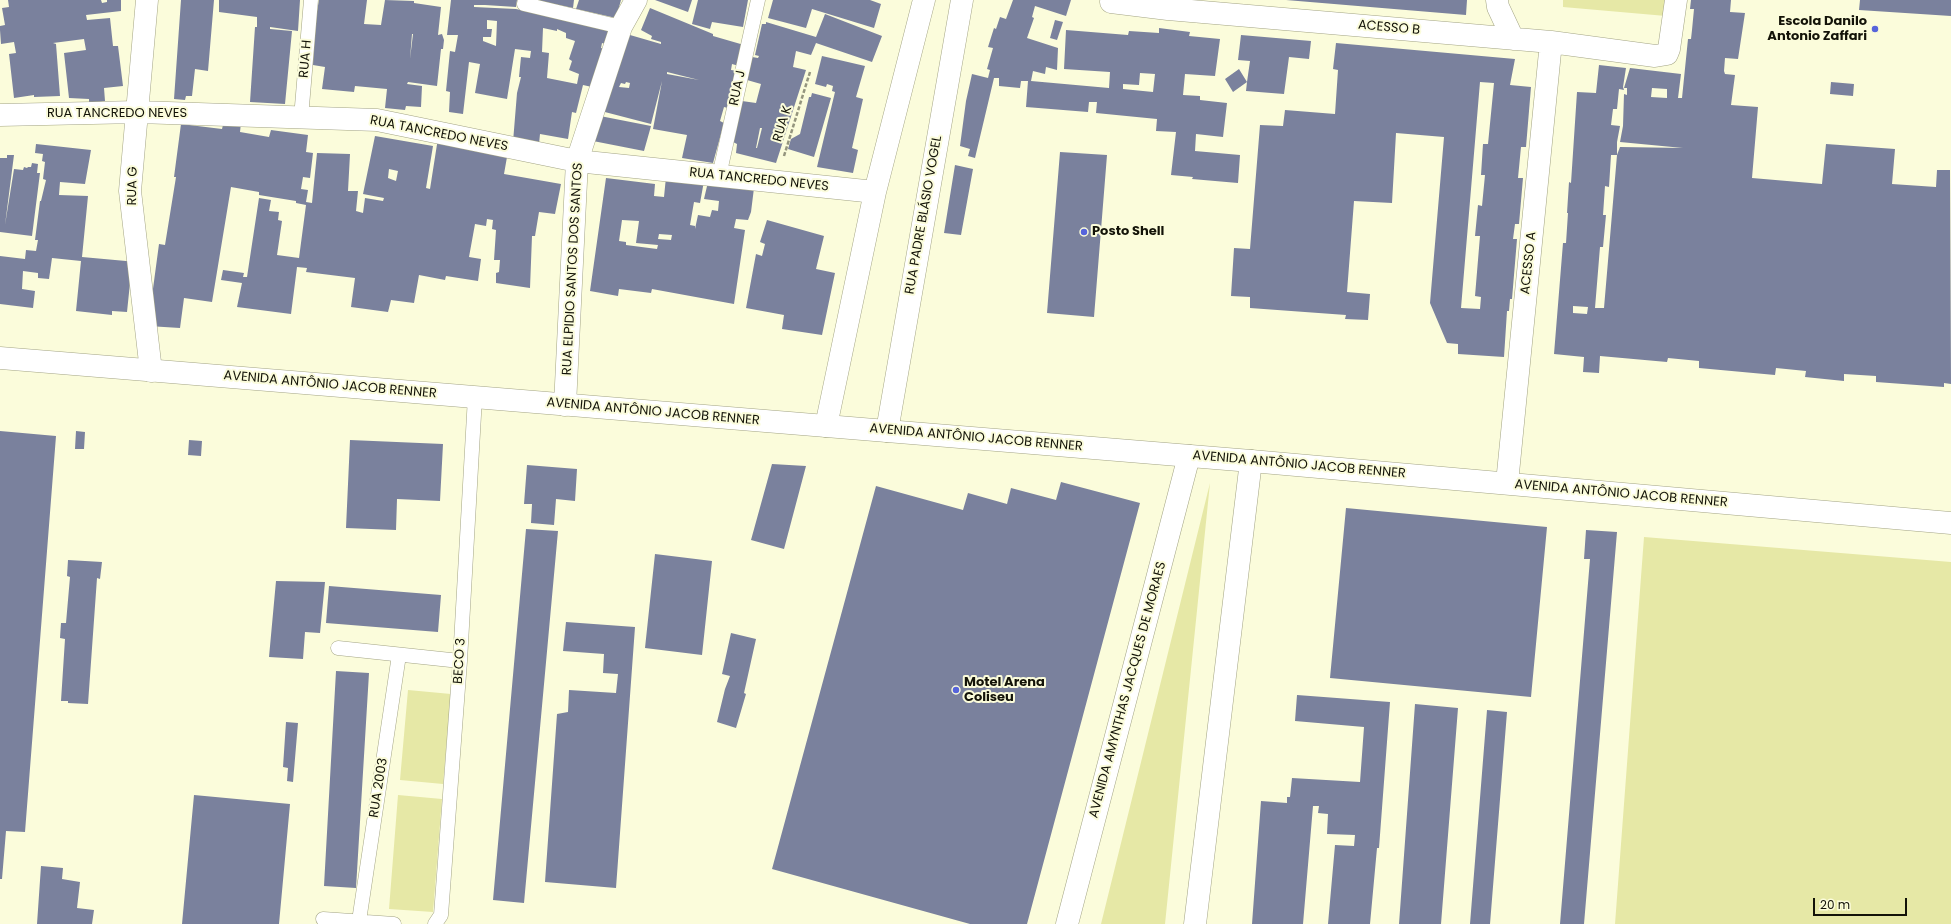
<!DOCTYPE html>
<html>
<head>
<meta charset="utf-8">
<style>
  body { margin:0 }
  #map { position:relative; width:1951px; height:924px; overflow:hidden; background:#fbfcdb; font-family:Poppins,sans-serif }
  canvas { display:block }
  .scale { position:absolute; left:1813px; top:898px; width:94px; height:18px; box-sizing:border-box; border:2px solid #131308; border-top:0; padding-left:5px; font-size:12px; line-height:14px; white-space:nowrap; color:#131308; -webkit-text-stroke:3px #fbfcdb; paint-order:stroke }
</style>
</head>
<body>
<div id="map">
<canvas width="1951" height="924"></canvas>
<div class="scale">20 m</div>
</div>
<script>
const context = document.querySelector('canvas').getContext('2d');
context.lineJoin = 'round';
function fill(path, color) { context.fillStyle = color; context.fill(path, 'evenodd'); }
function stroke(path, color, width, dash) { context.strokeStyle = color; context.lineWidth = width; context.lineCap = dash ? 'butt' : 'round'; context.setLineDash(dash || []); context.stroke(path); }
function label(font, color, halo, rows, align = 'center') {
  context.font = font + ' Poppins,sans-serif'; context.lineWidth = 4; context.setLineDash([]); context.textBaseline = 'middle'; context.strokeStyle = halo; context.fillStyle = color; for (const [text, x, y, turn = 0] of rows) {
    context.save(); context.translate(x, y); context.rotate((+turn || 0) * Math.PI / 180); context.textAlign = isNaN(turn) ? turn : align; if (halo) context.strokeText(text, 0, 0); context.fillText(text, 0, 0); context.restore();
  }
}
fill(new Path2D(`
  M1563 0H1667L1666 16 1563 7Z
  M1210 483 1165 924H1101Z
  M1644 537 1951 562V924H1615Z
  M408 690 451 694 443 784 400 780Z
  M398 795 442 799 433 912 389 909Z`), '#e6e8a6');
fill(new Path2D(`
  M8 0H101L102 3 107 2V0H121V11L86 15 87 20 110 18 113 46H118L123 86 104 88 105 101 89 104V99L69 98 64 53 86 50 84 39 53 43 56 44 60 96 34 97V95L14 98 9 54 16 53 14 42 1 44 0 30V26L5 25 2 8 9 7Z
  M181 0H214L208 71 195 69 192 96H186L185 100 174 99Z
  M219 0H300L298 31 270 27V29L292 31 285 104 250 102 255 27H257V17L219 12Z
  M319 0H367L364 24 381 25 385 0 414 1V3L441 7 438 35 442 34 444 40 443 49H441L437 86 408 82 407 84 422 86 421 107 406 106 405 110 385 108 387 89 355 86 354 92 322 89 325 67 313 65 314 27ZM412 34H413L410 59Z
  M451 0H517L516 7 485 5H474V7L516 9 613 30 608 45 602 43 601 48 606 49 592 87 583 85 576 113 572 112 568 139 540 134 539 144 513 142 517 93 521 77H519L521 57 530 58 531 51 515 49 507 99 475 93 480 64 469 62 463 114 449 112 450 92 446 91 450 51 455 52 458 35H447ZM487 20 497 21 496 46 483 41V37H491L492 29H487ZM543 28 557 31V29L566 33V38L575 41 569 59 572 61 569 70 579 74 577 84 547 78 549 53 542 52Z
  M534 0H574L573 8Z
  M579 0H621L616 18 576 9Z
  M655 0H692L688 12Z
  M698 0H748L743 27 712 22 710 29 692 24Z
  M773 0H870L881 4 874 28 812 9 806 28 768 18Z
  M1013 0H1071L1066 16 1035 6 1032 17 1034 18 1027 38 1058 48 1057 70 1046 67 1045 74 1033 71 1031 81 1109 88 1110 72 1064 69 1066 30 1128 35 1129 31 1159 33V28L1190 32 1189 36 1220 39 1215 76 1185 74 1183 95 1200 96V100L1227 103 1223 137 1196 134 1195 151 1240 155 1238 183 1192 179 1193 177 1171 175 1176 132 1156 131 1157 119 1096 113 1097 102H1089L1088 112 1026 107 1028 81H1021L1020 88 999 86V78H994L975 158 968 156 970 149 960 146 966 101 972 74 988 78 990 70 987 69 993 48 988 47 994 28 996 29 1000 17 1006 19ZM1140 73 1155 74 1153 92 1123 89V84L1139 85Z
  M1286 0H1467L1466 15Z
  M1691 0H1731L1730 12 1745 13 1738 59 1725 58 1724 71 1725 74 1735 75 1731 105 1758 107 1752 178 1822 184 1826 144 1895 149 1892 184 1936 187 1937 170H1950L1951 384 1944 383V387L1876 382V376L1844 374V381L1805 377 1806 371 1776 368 1775 375 1699 368V361L1668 358 1667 362 1600 356 1599 373 1583 372 1584 357 1554 354 1563 243H1566L1568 213H1567L1569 182 1571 183 1577 92 1596 93 1599 65 1626 68 1623 87 1624 90 1619 89 1617 109H1613L1611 125 1620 126 1617 142V155H1611L1609 187 1605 186 1603 215H1606L1603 247H1600L1595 308H1604L1617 155 1620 147 1683 148 1620 142 1623 126 1624 94 1627 95V88H1624L1630 68 1681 74 1678 98H1682L1688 39H1691L1692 30 1694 9H1690ZM1652 88 1667 89V98L1651 97ZM1573 306 1588 307 1587 314 1573 313Z
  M1860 0H1951V16L1859 10Z
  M650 8 713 34V36L744 45 739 66 732 64 731 70 738 71 728 108 724 107 720 121 724 123 713 163 682 158 687 135 653 129 662 81 651 124 601 111 630 35 661 44V42L651 39 652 36 641 30ZM667 72 699 80 667 74ZM626 82 630 83 629 88 619 87 621 83 625 84Z
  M825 14 882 36 872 62 816 43 811 55 796 51 793 67 806 70 776 163 736 153 737 144 733 142 742 101 756 103 761 84 747 80 752 57 758 58 759 56 755 55 762 24H766V22L816 37ZM760 128H762L757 148H756Z
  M1055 20 1063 22 1057 40 1050 38Z
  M1241 35 1311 41 1309 59 1289 57 1284 94 1246 91 1247 82 1233 92 1225 79 1239 69 1247 82 1250 61 1238 60Z
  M1336 43 1515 59 1510 85 1531 87 1526 147H1521L1518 178H1523L1519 224H1515L1513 239H1517L1512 299H1510L1509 311H1507L1504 357 1458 354V344L1447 343 1430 303 1444 137 1396 133 1392 203 1354 201 1347 292 1370 294 1368 320 1345 319 1346 315 1250 308V297L1231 296 1234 248 1250 249 1260 125 1283 126 1285 110 1335 114 1338 70 1333 69ZM1480 82 1494 83 1488 144H1483L1481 175H1485L1482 206 1478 205 1475 236H1480L1475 296 1481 297 1480 309 1461 308Z
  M822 56 865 66 856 97 863 99 852 148 858 150 853 173 817 167 835 92 832 91 833 86 827 84 826 87 815 84Z
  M1831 82 1854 84 1853 96 1830 94Z
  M812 93 831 98 814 157 788 149 791 139 800 134 809 97H811Z
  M600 116 651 126 644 151 593 141Z
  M224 121 241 123 240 132 269 137 271 130 308 135 306 152 313 153 310 178 303 177 301 189 308 190 306 202 312 203 317 153 350 154 348 191H358L356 211 363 213 365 198 383 201 384 198 363 194 375 136 433 146 426 188 430 189 438 138 507 157 504 174 561 184 555 214 539 212 535 236H532L530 288 496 283V273L499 272 500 260H494L496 230 492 229 493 220 487 219 486 226 475 224 469 257 481 259 478 281 446 276 445 280 419 275 414 303 391 300 388 312 351 307 355 278 306 272 307 268 297 267 291 314 237 307 242 283 221 280 223 270 244 273 243 277H247L259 198 271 200 269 211 279 212 278 220 282 221 277 255 299 258 306 205 296 203V201L259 195V192L231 187 212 302 184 298 180 328 148 326 159 244 165 245 176 177H174L181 124 222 129ZM389 169 398 171 396 181 388 178Z
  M36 144 91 150 85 184 60 182 59 195 88 196 82 257 137 262 130 283 127 312 112 311V315L76 311 81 261 52 258 49 279 38 278V273L23 271 22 289 35 291 33 308 0 304V256L25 259 26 250 36 251 38 240H35L40 201H41L46 180 43 179 45 162 42 161 43 154 35 153Z
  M1060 152 1107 155 1094 317 1047 313Z
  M7 155H14L5 225 14 169 23 170 24 167 27 168 28 167H31L32 163 38 164 37 173H40L32 236 0 232V158H7Z
  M955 165 973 169 961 235 944 233Z
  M666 177 704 181 700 203 694 202 690 225 695 226V229L698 215 710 217 712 210 718 211 719 201 704 199 708 182 754 188 751 212 748 220 736 219 734 228 745 230 734 304 652 289 651 293 619 289 618 296 590 291 606 178 655 184 654 196 664 197ZM622 220 639 221 636 243 658 245 657 249 626 245V242L619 241ZM659 234 672 235 671 240 658 239Z
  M767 220 824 236 816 269 835 273 822 335 782 329 784 315 746 308 756 254 762 256 765 244 760 242Z
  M0 431 56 436 25 832 6 831 2 879H0Z
  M76 431 85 432 84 449H75Z
  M189 440 202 441 201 456 188 455Z
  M350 440 443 444 440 501 397 499 396 530 346 528Z
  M772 464 806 466 784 549 751 540Z
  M527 465 577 469 575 501 556 499 554 525 531 523 532 504H524Z
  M1061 482 1140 503 1027 924H970L772 869 876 486 963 510 968 493 1007 504 1011 488 1056 500Z
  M1346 508 1547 527 1531 697 1330 678Z
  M526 529 558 531 524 903 493 900Z
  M1586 530 1617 532 1584 924H1560L1590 559H1584Z
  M655 554 712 561 702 655 645 648Z
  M68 560 102 562 100 579 97 578 88 704 68 703V701H61L65 639 60 638 61 623H66L70 577 67 576Z
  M276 581 325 582 320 633 305 632 303 659 269 657Z
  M329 586 441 595 438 632 326 623Z
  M566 622 635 627 616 888 545 882 557 714 568 712 569 690 616 693 618 674 603 673 604 654 563 651Z
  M731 633 756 639 744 693 746 694 736 728 717 722 725 689 730 676 722 674Z
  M336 671 369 673 356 888 324 886Z
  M1297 695 1390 702 1379 848H1377L1370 924H1328L1335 845 1354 846 1355 835 1327 834 1328 814 1318 813 1319 806H1313L1303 924H1252L1261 801 1287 803V797H1290L1292 778 1360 782 1364 727 1295 721Z
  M1415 704 1458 708 1441 924H1399Z
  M1487 710 1507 712 1490 924H1470Z
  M286 722 298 723 293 782 287 781 288 768 283 767Z
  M194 795 290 804 279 924H182Z
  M41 866 63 868 62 879 80 882 77 908 94 910 92 924H37Z`), '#7a819d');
const service = new Path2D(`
  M525 0 524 4 621 27
  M301 118 311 0
  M719 176 758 0
  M338 648 460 661
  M323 919 394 924
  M359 921 399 655
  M435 924 441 915 460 661 475 397`);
const minor = new Path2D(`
  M147 0 130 191 151 371
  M1497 0 1498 7 1513 39
  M1111 2 1168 9 1551 42 1655 56 1667 54 1669 49 1676 0
  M0 115 138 112 377 120 577 161 875 192
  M565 405 577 161 621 27 636 0
  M826 426 875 192 924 0
  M887 431 962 0
  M1507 483 1551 42`);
const tertiary = new Path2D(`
  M1067 924 1189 456
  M1195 924 1251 461`);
const secondary = new Path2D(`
  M0 358 1251 461 1951 523`);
stroke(service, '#a3a485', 15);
stroke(minor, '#a3a485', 23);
stroke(tertiary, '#a3a485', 23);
stroke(secondary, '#a3a485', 23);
stroke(new Path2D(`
  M784 156 810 72`), '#94957e', 2.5, [4, 2]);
stroke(service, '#fff', 14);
stroke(minor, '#fff', 22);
stroke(tertiary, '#fff', 22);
stroke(secondary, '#fff', 22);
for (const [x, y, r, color] of [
  [1875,29,4,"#5664db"],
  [1084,232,4,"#5664db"],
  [956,690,4,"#5664db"]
]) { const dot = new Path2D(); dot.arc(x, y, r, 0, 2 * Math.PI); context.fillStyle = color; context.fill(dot); stroke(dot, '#fbfcdb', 1.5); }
label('bold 13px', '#131308', '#fbfcdb', [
  ["Escola Danilo",1867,22,"right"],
  ["Antonio Zaffari",1867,37,"right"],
  ["Posto Shell",1092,232],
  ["Motel Arena",964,683],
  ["Coliseu",964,698]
], 'left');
label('13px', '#131308', '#fbfcdb', [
  ["ACESSO B",1389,28,5],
  ["RUA H",306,59,-85],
  ["RUA J",738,88,-78],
  ["RUA TANCREDO NEVES",117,114],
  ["RUA K",783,124,-73],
  ["RUA TANCREDO NEVES",439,134,11],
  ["RUA TANCREDO NEVES",759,180,6],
  ["RUA G",133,186,-89],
  ["RUA PADRE BLÁSIO VOGEL",924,215,-80],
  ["ACESSO A",1529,263,-84],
  ["RUA ELPIDIO SANTOS DOS SANTOS",573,269,-87],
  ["AVENIDA ANTÔNIO JACOB RENNER",330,385,5],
  ["AVENIDA ANTÔNIO JACOB RENNER",653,412,5],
  ["AVENIDA ANTÔNIO JACOB RENNER",976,438,5],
  ["AVENIDA ANTÔNIO JACOB RENNER",1299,465,5],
  ["AVENIDA ANTÔNIO JACOB RENNER",1621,494,5],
  ["BECO 3",460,661,-86],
  ["AVENIDA AMYNTHAS JACQUES DE MORAES",1128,690,-75],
  ["RUA 2003",379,788,-81]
]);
</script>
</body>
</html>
